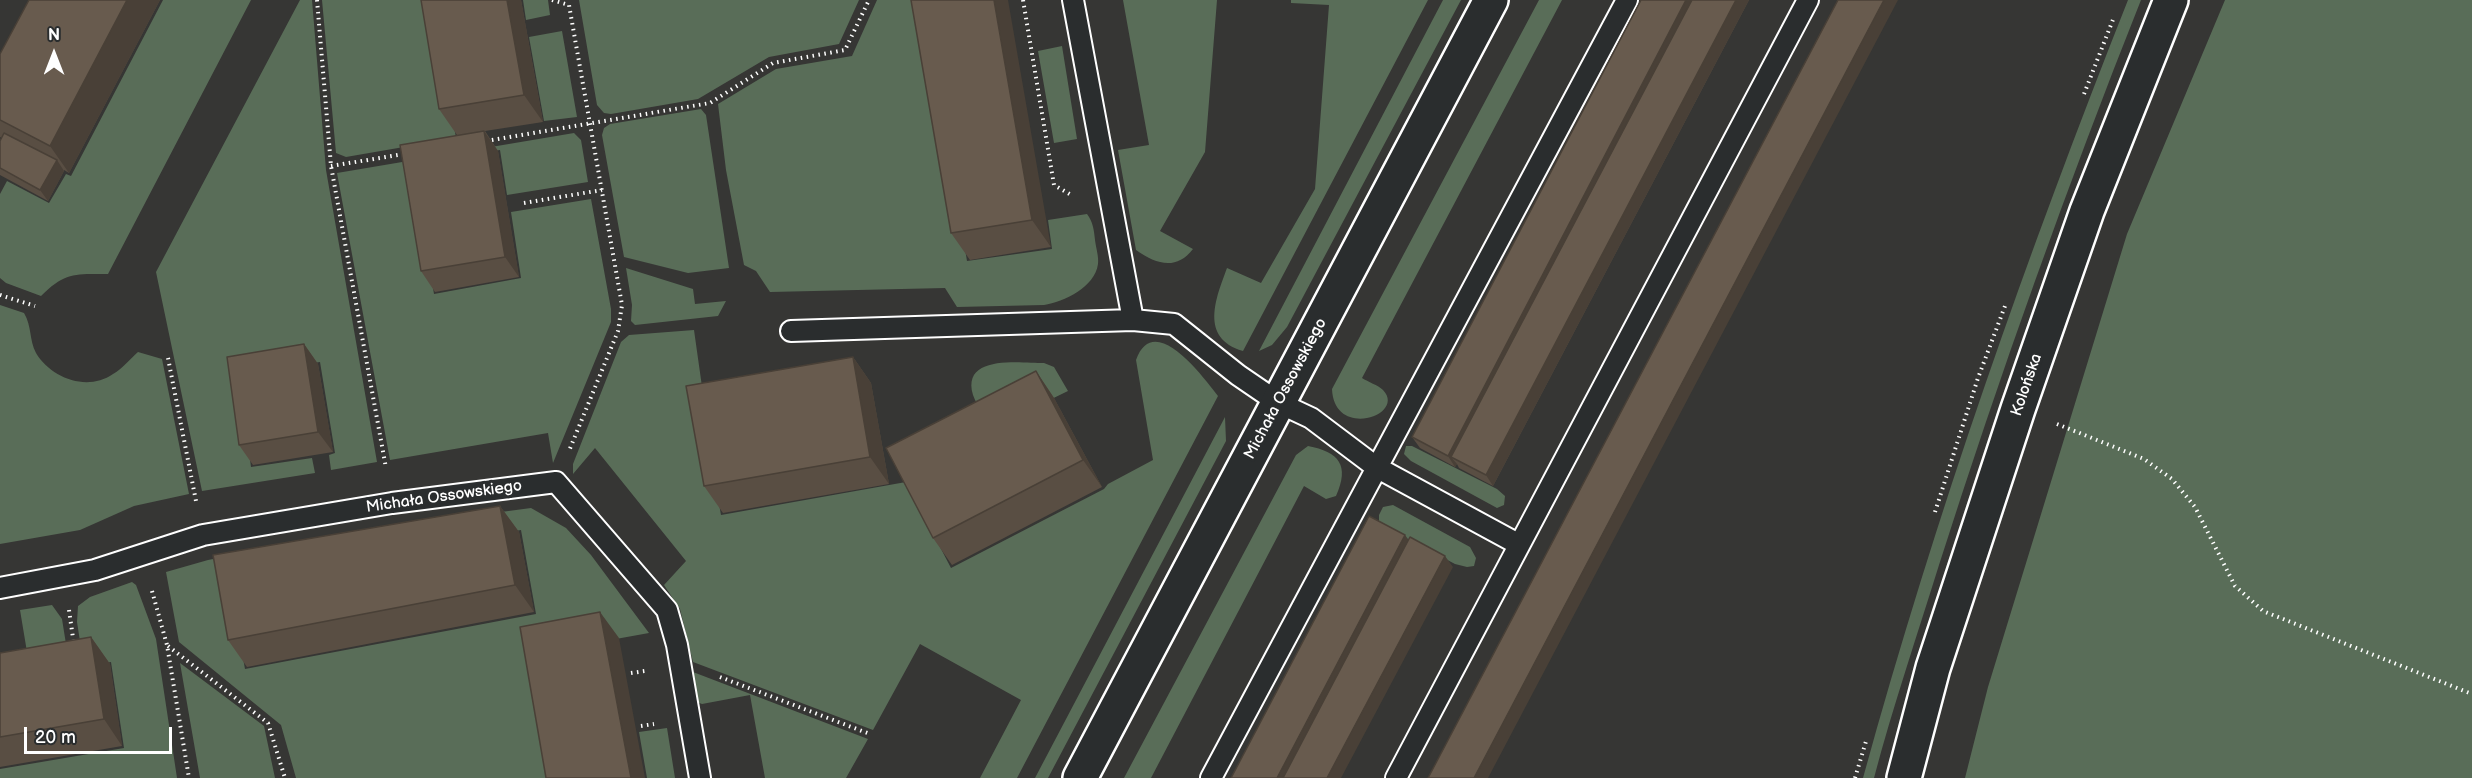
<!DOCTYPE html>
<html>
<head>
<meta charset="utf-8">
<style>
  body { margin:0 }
  #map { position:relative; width:2472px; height:778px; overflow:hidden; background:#363634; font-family:"Balsamiq Sans",sans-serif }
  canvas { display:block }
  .north { position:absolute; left:24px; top:24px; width:60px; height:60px; -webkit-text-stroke:4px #2a2d2e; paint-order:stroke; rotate:0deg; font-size:16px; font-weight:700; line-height:24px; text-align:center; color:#fff }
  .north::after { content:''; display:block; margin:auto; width:21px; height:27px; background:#fff; clip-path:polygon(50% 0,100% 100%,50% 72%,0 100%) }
  .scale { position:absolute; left:24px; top:727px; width:148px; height:27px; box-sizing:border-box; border:3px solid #fff; border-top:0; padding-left:8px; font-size:18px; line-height:21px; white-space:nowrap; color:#fff; -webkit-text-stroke:4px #2a2d2e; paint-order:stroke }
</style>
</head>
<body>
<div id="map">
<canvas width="2472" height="778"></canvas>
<div class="north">N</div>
<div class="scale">20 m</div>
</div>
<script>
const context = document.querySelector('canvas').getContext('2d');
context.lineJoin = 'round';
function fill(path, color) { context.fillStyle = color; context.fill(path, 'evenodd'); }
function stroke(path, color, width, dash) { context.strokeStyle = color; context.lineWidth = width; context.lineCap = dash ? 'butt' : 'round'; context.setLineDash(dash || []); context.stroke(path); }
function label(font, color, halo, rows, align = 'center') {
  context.font = font + ' "Balsamiq Sans",sans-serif'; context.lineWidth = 6; context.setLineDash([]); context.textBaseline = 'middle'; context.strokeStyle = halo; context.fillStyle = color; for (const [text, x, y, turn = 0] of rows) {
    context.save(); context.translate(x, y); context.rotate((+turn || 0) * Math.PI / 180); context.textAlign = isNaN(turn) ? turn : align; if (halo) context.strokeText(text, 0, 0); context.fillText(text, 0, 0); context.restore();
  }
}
fill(new Path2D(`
  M163 0H251L108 274C75 274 65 272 41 296L6 283 0 278V194L7 181 49 203 66 174 71 176Z
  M300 0H312L326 170 377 462 331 470 329 455 335 453 320 362 239 375 251 467 312 458 315 473 202 491 156 272Z
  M322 0H433L456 138 346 157 336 153Z
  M523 0H548L550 15 526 20Z
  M579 0H859L839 44 769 57 698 99 611 114 604 113 597 105Z
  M877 0H923L967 261 1052 249 1048 220 1087 214C1093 222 1094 230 1095 240 1096 248 1099 257 1098 264 1095 287 1064 302 1044 305L957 307 945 288 770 292 756 271 744 265 726 170 718 104 776 69 852 56Z
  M1123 0H1217L1205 152 1160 231 1193 249C1176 271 1156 264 1136 250L1118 150 1149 145Z
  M1291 0H1428L1243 351C1199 338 1216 298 1227 268L1261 283 1315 189 1329 5 1291 3Z
  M1443 0H1461L1287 327 1272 345 1259 351Z
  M1539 0H1562L1362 378C1368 382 1378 385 1383 390 1407 415 1334 440 1332 389Z
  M2128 0H2141C2067 186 2000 374 1939 565 1917 636 1893 706 1874 778H1863C1936 513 2027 255 2128 0Z
  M2225 0H2472V778H1965L1988 687 2127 234Z
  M562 31 577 117 544 121 529 37Z
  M1062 46 1077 139 1054 143 1038 51Z
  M701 109 706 115 729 268 688 273 624 257 602 135 604 128 610 124Z
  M574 133 581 140 588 182 507 195 500 150 412 164 434 294 521 278 511 212 591 199 611 309V322L553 463 548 433 390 460 337 173Z
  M626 268 693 289 695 304 726 301 718 316 635 325 631 321 632 305Z
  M0 305 24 313C32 326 29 340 36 353 51 378 87 392 113 374 122 369 130 359 138 352L162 359 189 494 134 506 80 530 0 544Z
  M694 330 705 408 702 410 721 515 906 482 951 568 1104 489 1108 484 1153 460 1136 360C1154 310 1203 377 1218 396L1017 778H980L1021 700 920 644 873 730 693 662 680 609 664 585 686 561 595 448 573 474V464L621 342 629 335Z
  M1044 363 1054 367 1068 391 992 428C986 418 977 406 973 395 961 354 1020 363 1044 363Z
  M1225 417 1226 441 1048 778H1035Z
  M1308 446C1339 452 1350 465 1336 496L1326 499 1304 486 1151 778H1124L1296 455Z
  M1406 446H1412L1497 489 1505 496 1504 505 1497 508 1411 461 1404 454Z
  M1393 505 1470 547 1476 558 1474 566 1467 567 1455 564 1379 524V515L1383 507Z
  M531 508 566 528 591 555 649 633 533 654 556 778H296L281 725 179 642 166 572 208 560 250 552 229 582 245 669 536 614 521 530 460 541 456 518Z
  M132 582 136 585 156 639 177 778H0V769L124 748 111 662 84 667 77 622 78 606 90 597Z
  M52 605 62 619 70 669 31 676 20 610Z
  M180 663 264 726 275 778H200Z
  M693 672 868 739 846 778H765L750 695 702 704 697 702Z
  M667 728 675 778H647L639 732Z`), '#596d58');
const lane = new Path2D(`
  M1073 0 1133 320
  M791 331 1133 320 1174 324 1238 375 1279 403 1311 418 1376 467 1518 544
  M0 588 95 570 203 535 392 503 556 482 667 610 677 645 700 778
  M1211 778 1627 0
  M1396 778 1808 0`);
const street = new Path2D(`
  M1080 778 1491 0
  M1904 778 1933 668 2018 409 2087 211 2171 0`);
stroke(lane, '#fff', 24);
stroke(street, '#fff', 38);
stroke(new Path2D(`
  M317 0 331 166 386 468
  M552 0 569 5 622 305 618 331 569 451
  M1023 0 1054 185 1073 196
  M2084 94 2114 17
  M486 141 710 103 773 63 845 50 869 0
  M331 166 404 154
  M524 203 602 190
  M0 295 35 306
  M168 358 196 501
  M2057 424 2144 459 2172 479 2195 507 2235 586 2263 611 2472 694
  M1935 512 1978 378 2005 306
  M152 591 167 645 189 778
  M69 610 74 645
  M168 646 268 723 285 778
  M631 673 645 671
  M720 677 870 734
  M641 726 654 724
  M1855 778 1867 738`), '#fff', 4, [1.5, 4.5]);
stroke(lane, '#2a2d2e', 20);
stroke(street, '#2a2d2e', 33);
fill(new Path2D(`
  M29 0H160L69 173 64 170V171L48 201 0 175V141L2 138 0 137V54Z
  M421 0H521L543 122 485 131 498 151 519 277 435 292 421 271 457 135 439 109Z
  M911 0 1051 247 970 260 951 233Z
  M1641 0H1749L1493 486 1459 468 1457 464 1455 467 1420 448 1412 437Z
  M304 344 318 364 333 452 253 465 239 445Z
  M853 357 871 383 889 484 723 513 704 486Z
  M1036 371 1054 398 1102 487 952 565 933 538Z
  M500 506 519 532 534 612 247 667 228 640Z
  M91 637 110 664 122 746 0 767V653Z`), '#594e43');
fill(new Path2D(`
  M127 0H160L69 173 50 146Z
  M507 0H521L543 122 524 95Z
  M994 0H1008L1051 247 1032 220Z
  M1686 0H1700L1451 457 1457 464 1455 467 1448 456Z
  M1736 0H1749L1493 486 1486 475Z
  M1884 0H1898L1488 778H1474Z
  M484 131 498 151 519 277 505 257Z
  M57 160 64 171 48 201 40 190Z
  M304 344 318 364 333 452 318 432Z
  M853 357 871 383 889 484 870 457Z
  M1036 371 1054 398 1102 487 1083 460Z
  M500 506 519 532 534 612 515 585Z
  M1405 535 1413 546 1290 778H1277Z
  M1445 556 1453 567 1341 778H1327Z
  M600 612 619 638 645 778H631Z
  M91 637 110 664 122 746 104 719Z`), '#494037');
const building = new Path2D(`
  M29 0H127L50 146 0 120V54Z
  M421 0H507L524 95 439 109Z
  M911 0H994L1032 220 951 233Z
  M1641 0H1686L1448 456 1412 437Z
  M1692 0H1736L1486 475 1451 457Z
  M1838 0H1884L1474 778H1428Z
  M484 131 505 257 421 271 400 145Z
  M4 133 57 160 40 190 0 168V141Z
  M304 344 318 432 239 445 227 357Z
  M853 357 870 457 704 486 686 386Z
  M1036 371 1083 460 933 538 886 448Z
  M500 506 515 585 228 640 213 555Z
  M1369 516 1405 535 1277 778H1231Z
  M1410 537 1445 556 1327 778H1283Z
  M600 612 631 778H546L520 627Z
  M91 637 104 719 0 737V653Z`);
fill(building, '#685b4e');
stroke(building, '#494037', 1.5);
label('16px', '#fff', '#2a2d2e', [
  ["Kolońska",2027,385,-71],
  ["Michała Ossowskiego",1286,389,-62],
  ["Michała Ossowskiego",444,497,-8]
]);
</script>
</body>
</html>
